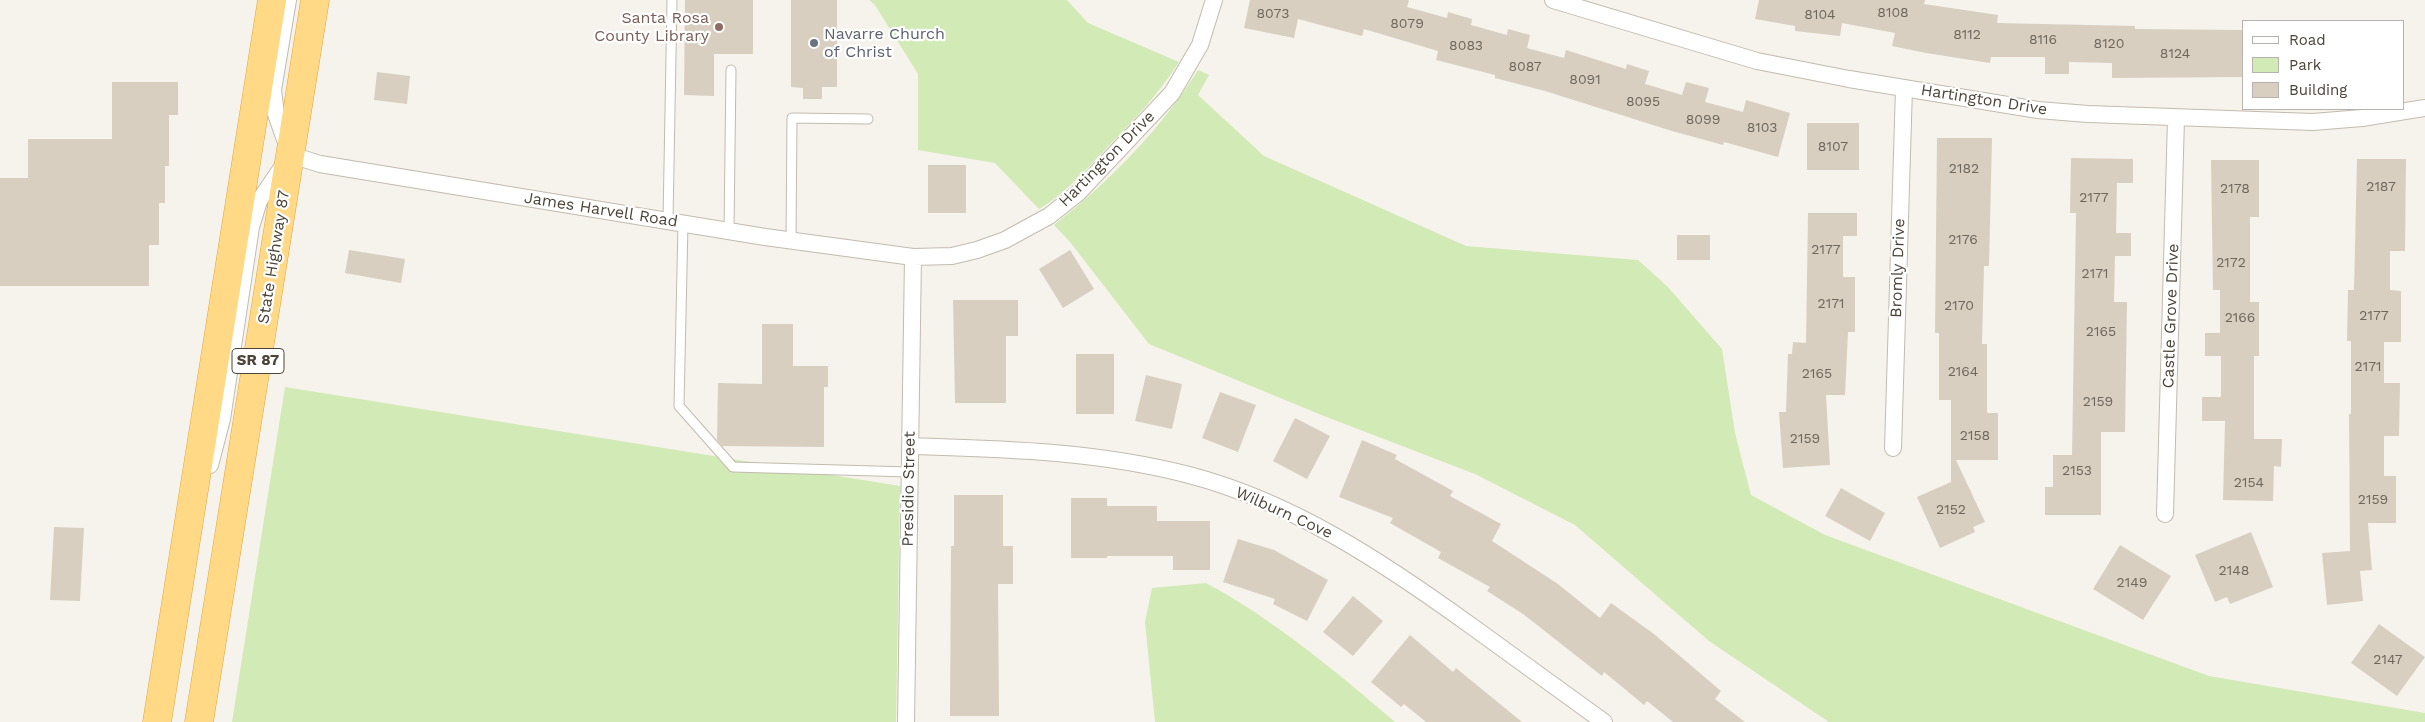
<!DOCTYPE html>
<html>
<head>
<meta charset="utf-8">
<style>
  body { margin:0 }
  #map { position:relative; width:2425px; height:722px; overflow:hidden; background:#f6f3ec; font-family:"Work Sans",sans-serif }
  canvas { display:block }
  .legend { position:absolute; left:2242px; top:20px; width:162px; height:90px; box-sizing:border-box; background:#fff; border:1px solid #b7b4b0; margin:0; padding:6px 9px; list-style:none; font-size:15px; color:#4b4439 }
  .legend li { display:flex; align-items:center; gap:10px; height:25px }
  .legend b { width:25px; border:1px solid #b7b4b0 }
</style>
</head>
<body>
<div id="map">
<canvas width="2425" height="722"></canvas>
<ul class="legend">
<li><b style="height:6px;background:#fff"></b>Road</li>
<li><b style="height:14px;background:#d2eab5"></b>Park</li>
<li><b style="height:14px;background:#d8cfc1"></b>Building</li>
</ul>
</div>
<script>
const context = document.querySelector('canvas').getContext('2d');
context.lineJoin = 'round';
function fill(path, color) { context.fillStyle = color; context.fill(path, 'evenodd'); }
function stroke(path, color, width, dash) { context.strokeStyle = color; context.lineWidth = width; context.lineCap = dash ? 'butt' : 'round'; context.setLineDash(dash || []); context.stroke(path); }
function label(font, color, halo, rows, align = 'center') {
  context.font = font + ' "Work Sans",sans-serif'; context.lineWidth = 4.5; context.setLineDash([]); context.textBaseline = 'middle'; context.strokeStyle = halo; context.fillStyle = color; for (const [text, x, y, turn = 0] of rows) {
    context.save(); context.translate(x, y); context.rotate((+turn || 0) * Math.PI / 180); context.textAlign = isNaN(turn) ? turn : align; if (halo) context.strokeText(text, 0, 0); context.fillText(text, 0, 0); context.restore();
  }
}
fill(new Path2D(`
  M869 0H1067L1088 23 1179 62C1157 97 1128 126 1099 156 1081 175 1062 196 1039 209L995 163 918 150V74L875 5Z
  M1198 70 1209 75 1198 95 1264 156 1466 246 1638 260 1667 286 1722 349 1735 433 1751 495 1825 535 2209 676 2425 713V722H1829L1709 641 1575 525 1475 474 1324 416 1149 344 1070 242 1054 225C1109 182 1161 129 1198 70Z
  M285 387 900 486 896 722H232Z
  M1206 583C1272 618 1338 673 1395 722H1155L1145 622 1152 588Z`), '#d2eab5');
fill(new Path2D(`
  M685 0H753V54H714V96L684 95Z
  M791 0H837V87H822V99H803V88L791 87Z
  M1250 0H1409L1407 7 1447 18 1448 12 1472 19 1471 25 1507 35 1508 29 1530 35 1527 48 1564 58 1566 50 1626 69 1627 64 1649 71 1645 84 1682 95 1686 82 1709 88 1705 102 1743 112 1746 100 1790 113 1778 157 1724 142 1723 145 1672 131 1545 91 1495 78V75L1436 60 1438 51 1364 29 1362 36 1298 19 1294 38 1244 28Z
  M1759 0H1925L1924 4 1998 15 1997 23 2135 26V29L2244 30V77L2112 78V63L2069 62V74H2045V57H1991L1990 63 1926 53 1892 46 1895 33 1842 23 1840 36 1795 31V26L1755 19Z
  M377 72 410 76 407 104 374 100Z
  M112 82H178V115H169V166H165V203H159V245H149V286H0V178H28V139H112Z
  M1807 123H1859V170H1807Z
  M1937 138H1992L1989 266H1984L1982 344H1987V413H1998V460H1956L1985 522 1973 527 1975 532 1940 548 1917 497 1951 482V400H1939V333H1935Z
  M2071 158 2133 159V183H2117L2116 233H2131V256H2115L2114 302H2127L2125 432H2101V515H2045V487H2053V455H2072L2076 213H2070Z
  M2357 159H2406L2405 251H2390V290L2401 291V342H2384V383H2400L2399 436H2384V476H2396V523H2368L2372 570 2360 571 2363 601 2327 605 2322 553 2350 551 2349 414H2351V341H2347L2348 290H2354Z
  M2211 160H2259V217H2250V302H2259V356H2254V439H2282L2281 467 2274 466 2273 501 2223 500 2225 421H2202V397H2221V356H2205V333H2220V290H2213Z
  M928 165H966V213H928Z
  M1808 213H1857V236H1843V277H1855V332H1848L1845 395H1826L1830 465 1783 468 1779 412H1786L1788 354H1792L1793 342 1806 343Z
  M1677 235H1710V260H1677Z
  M349 250 405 259 401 283 345 273Z
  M1070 250 1094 289 1063 308 1039 269Z
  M953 300H1018V336H1006V403H955Z
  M762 324H793V366H828V387H824V447L722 446 717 440 718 383 762 384Z
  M1076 354H1114V414H1076Z
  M1146 375 1182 384 1172 429 1135 421Z
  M1220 392 1256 405 1238 452 1202 438Z
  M1295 418 1330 436 1307 479 1273 461Z
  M1362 440 1397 455 1395 459 1453 491 1450 496 1501 524 1492 541 1558 584 1600 618 1611 603 1654 634 1721 691 1715 699 1745 722H1673L1647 701 1644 705 1604 672 1602 676 1523 614 1487 591 1490 587 1438 558 1441 552 1390 523 1393 518 1339 497Z
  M1841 488 1885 513 1870 541 1825 516Z
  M954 495H1003V546H1013V584H998L999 716H950L951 546H954Z
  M1071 498H1107V506H1157V521H1210V570H1173V556H1107V558H1071Z
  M54 527 84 528 80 601 50 600Z
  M2251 532 2273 587 2230 604 2227 597 2215 602 2195 555Z
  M1238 539 1274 550 1328 580 1307 621 1273 604 1275 599 1223 582Z
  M2120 545 2171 576 2143 620 2093 589Z
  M1353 596 1383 621 1353 656 1323 632Z
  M2379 624 2425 657 2397 696 2351 663Z
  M1410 635 1453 672 1456 668 1522 722H1426L1404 704 1401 707 1371 682Z`), '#d8cfc1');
const service = new Path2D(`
  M668 221 672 0
  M683 224 679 406 733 467 910 472
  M729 231 731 70
  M791 241 792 118 868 119`);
const minor = new Path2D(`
  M1553 0 1757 61 1849 79 2038 110 2088 114 2313 122 2362 118 2425 108
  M288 148 276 114 273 90 288 0
  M291 155 320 164 765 237 913 257 952 256 977 250 1005 240 1049 216 1078 193 1172 93 1200 45 1214 0
  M910 446C1004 449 1097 451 1189 475 1293 502 1384 563 1470 625 1515 658 1560 690 1604 722
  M1893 448 1904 88
  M210 465 222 419 251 227 259 201 285 163
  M2165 514 2176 118
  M906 722 913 257`);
const trunk = new Path2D(`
  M157 722 272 0
  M199 722 315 0`);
stroke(service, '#c2bbae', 11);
stroke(minor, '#c2bbae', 18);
stroke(trunk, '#e0a43c', 29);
stroke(service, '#fff', 9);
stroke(minor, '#fff', 16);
stroke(trunk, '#ffd985', 28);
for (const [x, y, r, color] of [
  [719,27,5,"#8d6e63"],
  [814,43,5,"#6b7280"]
]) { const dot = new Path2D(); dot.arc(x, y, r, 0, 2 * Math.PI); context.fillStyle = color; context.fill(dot); stroke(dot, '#fff', 2); }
label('14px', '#6e675b', null, [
  ["8108",1893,13],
  ["8073",1273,14],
  ["8104",1820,15],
  ["8079",1407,24],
  ["8112",1967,35],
  ["8116",2043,40],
  ["8120",2109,44],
  ["8083",1466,46],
  ["8124",2175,54],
  ["8087",1525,67],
  ["8091",1585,80],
  ["8095",1643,102],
  ["8099",1703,120],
  ["8103",1762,128],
  ["8107",1833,147],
  ["2182",1964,169],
  ["2187",2381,187],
  ["2178",2235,189],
  ["2177",2094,198],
  ["2176",1963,240],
  ["2177",1826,250],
  ["2172",2231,263],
  ["2171",2095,274],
  ["2171",1831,304],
  ["2170",1959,306],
  ["2177",2374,316],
  ["2166",2240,318],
  ["2165",2101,332],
  ["2171",2368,367],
  ["2164",1963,372],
  ["2165",1817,374],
  ["2159",2098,402],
  ["2158",1975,436],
  ["2159",1805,439],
  ["2153",2077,471],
  ["2154",2249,483],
  ["2159",2373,500],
  ["2152",1951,510],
  ["2148",2234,571],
  ["2149",2132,583],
  ["2147",2388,660]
]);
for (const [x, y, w] of [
  [258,361,52]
]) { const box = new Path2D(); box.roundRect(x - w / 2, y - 12.5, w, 25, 4); context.fillStyle = '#fff'; context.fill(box); stroke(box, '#4b4439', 1); }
label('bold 15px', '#4b4439', null, [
  ["SR 87",258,361]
]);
label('16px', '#785e54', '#fff', [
  ["Santa Rosa",709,18],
  ["County Library",709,36]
], 'right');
label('16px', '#5b616d', '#fff', [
  ["Navarre Church",824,34],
  ["of Christ",824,52]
], 'left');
label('16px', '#4b4439', '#fff', [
  ["Hartington Drive",1984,100,9],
  ["Hartington Drive",1107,159,-45],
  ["James Harvell Road",601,210,9],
  ["State Highway 87",274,257,-81],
  ["Bromly Drive",1898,268,-88],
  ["Castle Grove Drive",2171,316,-88],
  ["Presidio Street",909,489,-89],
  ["Wilburn Cove",1284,513,24]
]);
</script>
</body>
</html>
